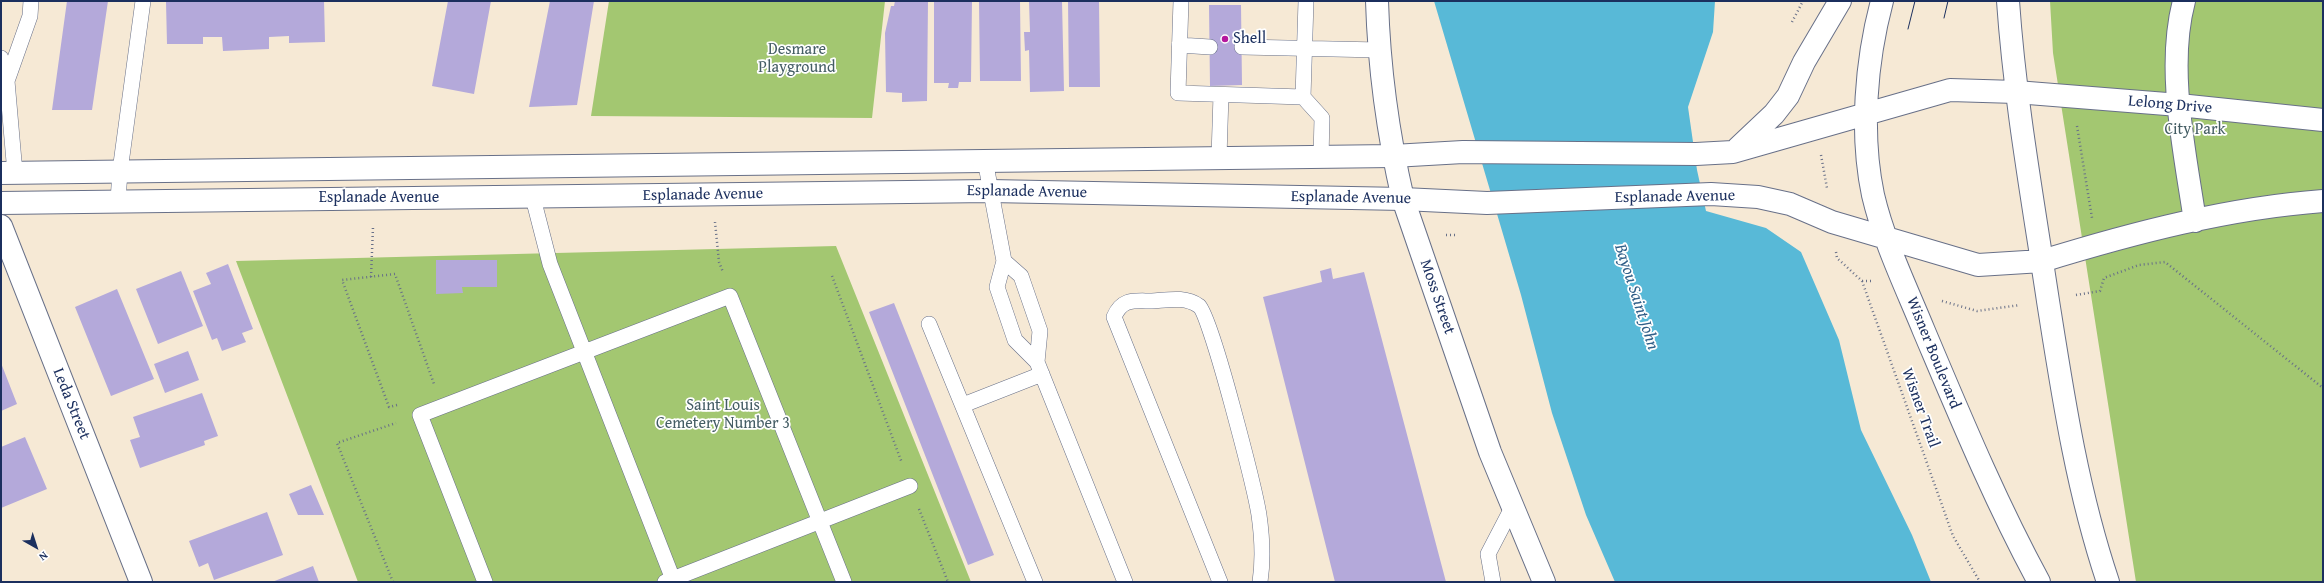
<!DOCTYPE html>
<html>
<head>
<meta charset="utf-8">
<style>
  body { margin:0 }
  #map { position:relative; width:2324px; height:583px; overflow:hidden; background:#f6e9d5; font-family:"Gentium Book Plus",serif }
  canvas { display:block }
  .frame { position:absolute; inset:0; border:2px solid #1b2f5e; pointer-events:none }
  .north { position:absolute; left:16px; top:527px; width:40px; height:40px; -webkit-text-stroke:3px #fff; paint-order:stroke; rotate:141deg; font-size:11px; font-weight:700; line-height:16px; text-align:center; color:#1b2f5e }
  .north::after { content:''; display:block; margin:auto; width:14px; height:18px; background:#1b2f5e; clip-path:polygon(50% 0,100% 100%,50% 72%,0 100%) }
</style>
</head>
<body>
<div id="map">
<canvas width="2324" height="583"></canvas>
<div class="frame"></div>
<div class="north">N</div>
</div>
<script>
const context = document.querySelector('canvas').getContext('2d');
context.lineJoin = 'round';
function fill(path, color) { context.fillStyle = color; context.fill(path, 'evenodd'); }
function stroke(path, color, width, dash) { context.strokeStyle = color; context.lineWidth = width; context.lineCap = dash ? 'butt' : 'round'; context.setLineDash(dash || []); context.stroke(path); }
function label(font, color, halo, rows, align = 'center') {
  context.font = font + ' "Gentium Book Plus",serif'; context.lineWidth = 3.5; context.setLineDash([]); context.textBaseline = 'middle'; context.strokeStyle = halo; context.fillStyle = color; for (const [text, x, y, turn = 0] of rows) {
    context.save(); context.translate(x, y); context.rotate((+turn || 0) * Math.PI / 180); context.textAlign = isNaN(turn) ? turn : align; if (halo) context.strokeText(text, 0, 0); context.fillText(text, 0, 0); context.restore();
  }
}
fill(new Path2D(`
  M609 1H885L872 118 591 116Z
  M2050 1H2323V582H2136L2053 53Z
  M836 246 971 582H358L236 261Z`), '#a3c771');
fill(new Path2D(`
  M1434 1H1715L1713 32 1688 107 1697 170 1706 211 1766 228 1801 252 1839 340 1861 430 1912 535 1931 582H1615L1586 515 1552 413 1521 295Z`), '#58b9d7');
fill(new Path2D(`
  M67 1H108L92 110H52Z
  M324 1 325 42 289 43V36L269 37V49L223 51 222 37H203V44H167L166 2Z
  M448 1H491L474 94 432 86Z
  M550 1H594L577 105 529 107Z
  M895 1H928L927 101 902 102V93L886 92 885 33 891 6H894Z
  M934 1H972L971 82H959L958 88H948L949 83H934Z
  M979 1H1020L1021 81H980Z
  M1029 1H1062L1064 91 1030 92 1029 50 1025 51 1024 32H1030Z
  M1068 1H1099L1100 87H1069Z
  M1209 5H1241L1242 85 1210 86Z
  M436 260H497V287H462L463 293 436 294Z
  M228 264 253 329 242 333 246 342 222 351 217 338 212 340 193 291 211 284 206 273Z
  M1331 268 1333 279 1364 272 1446 582H1335L1263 297 1322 282 1320 271Z
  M181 271 203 326 158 344 136 289Z
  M117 289 154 379 111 396 75 307Z
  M894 303 994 555 968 565 869 312Z
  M188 351 199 380 165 393 154 364Z
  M1 363 17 404 1 411Z
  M202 393 218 436 204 441 205 445 140 468 130 440 140 437 133 417Z
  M25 437 47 489 1 508V447Z
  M311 485 324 515H298L289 494Z
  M267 512 283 555 214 580 208 563 199 567 189 541Z
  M313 566 319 582H272Z`), '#b4a9da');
const lane = new Path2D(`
  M1181 1 1178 93 1303 97 1306 1
  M1179 45 1210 47
  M1242 47 1379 50
  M1 58 7 81 15 173
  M7 81 30 16 31 1
  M1303 97 1322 118 1321 157
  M1219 157 1221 95
  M985 160 1004 261 997 287 1015 340 1037 362 1125 582
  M533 198 550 264 674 582
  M118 201 120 171 143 1
  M1004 261 1021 276 1040 331 1037 362
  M929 324 1035 582
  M963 405 1042 374
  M485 582 420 415 730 296 844 582
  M665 582 910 486
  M1220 582 1114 317C1122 298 1134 301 1152 301 1168 300 1185 296 1199 306 1211 315 1255 490 1259 515 1262 536 1263 562 1260 582
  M1493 582 1488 554 1513 506`);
const street = new Path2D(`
  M1377 1C1379 68 1388 134 1403 199L1490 452 1544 582
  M2184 1C2166 69 2185 152 2195 221
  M2016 92 2179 105 2323 120
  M1 226 141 582
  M2042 261C2133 233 2228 208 2323 201`);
const secondary = new Path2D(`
  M1882 1C1866 61 1860 133 1873 195 1884 242 1906 287 1924 331 1960 416 1995 501 2039 582
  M2008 1C2015 102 2033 201 2048 301 2063 396 2077 490 2108 582
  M1738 148 1774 114 1788 96 1804 62 1840 1
  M1 173 1393 156 1463 152 1696 154 1733 152 1950 90 2016 92
  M1 203 990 191 1403 199 1487 203 1711 194 1758 197 1790 204 1832 222 1978 265 2042 261`);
stroke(lane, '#687088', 16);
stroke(street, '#687088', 24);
stroke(secondary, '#687088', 24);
stroke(new Path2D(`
  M1792 22 1803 1
  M2077 126 2092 218
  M1821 155 1827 188
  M715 222 719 262 723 272
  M1446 235H1456
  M1836 252 1837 258 1862 281 1953 536 1980 582
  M832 276 902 463
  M371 277 373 227
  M1862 281H1872
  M2076 295 2100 291 2104 278 2139 265 2165 262 2323 388
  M1942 301 1977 311 2020 305
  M397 405 389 407 342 280 395 274 434 384
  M919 509 948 582
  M393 582 337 443 396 423`), '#687088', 2.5, [1, 3]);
stroke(lane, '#fff', 15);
stroke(street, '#fff', 22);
stroke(secondary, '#fff', 22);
stroke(new Path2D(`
  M1944 18 1948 1
  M1908 29 1915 1`), '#1b2f5e', 1);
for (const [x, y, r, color] of [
  [1225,39,4,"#b5179e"]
]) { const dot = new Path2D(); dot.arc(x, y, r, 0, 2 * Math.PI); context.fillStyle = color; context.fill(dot); stroke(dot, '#fff', 1.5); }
label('16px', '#1b2f5e', '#fff', [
  ["Shell",1233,39]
], 'left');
label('16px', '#445d64', '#fff', [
  ["Desmare",797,50],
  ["Playground",797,68],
  ["City Park",2195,130],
  ["Saint Louis",723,406],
  ["Cemetery Number 3",723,424]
]);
label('16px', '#1b2f5e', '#fff', [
  ["Lelong Drive",2170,105,5],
  ["Esplanade Avenue",1027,192,1],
  ["Esplanade Avenue",703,195,-1],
  ["Esplanade Avenue",1675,197,-1],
  ["Esplanade Avenue",379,198],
  ["Esplanade Avenue",1351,198,1],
  ["Moss Street",1437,297,71],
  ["Wisner Boulevard",1933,353,68],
  ["Leda Street",71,404,68],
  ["Wisner Trail",1920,408,70]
]);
label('italic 17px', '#305f88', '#fff', [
  ["Bayou Saint John",1636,297,72]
]);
</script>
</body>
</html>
